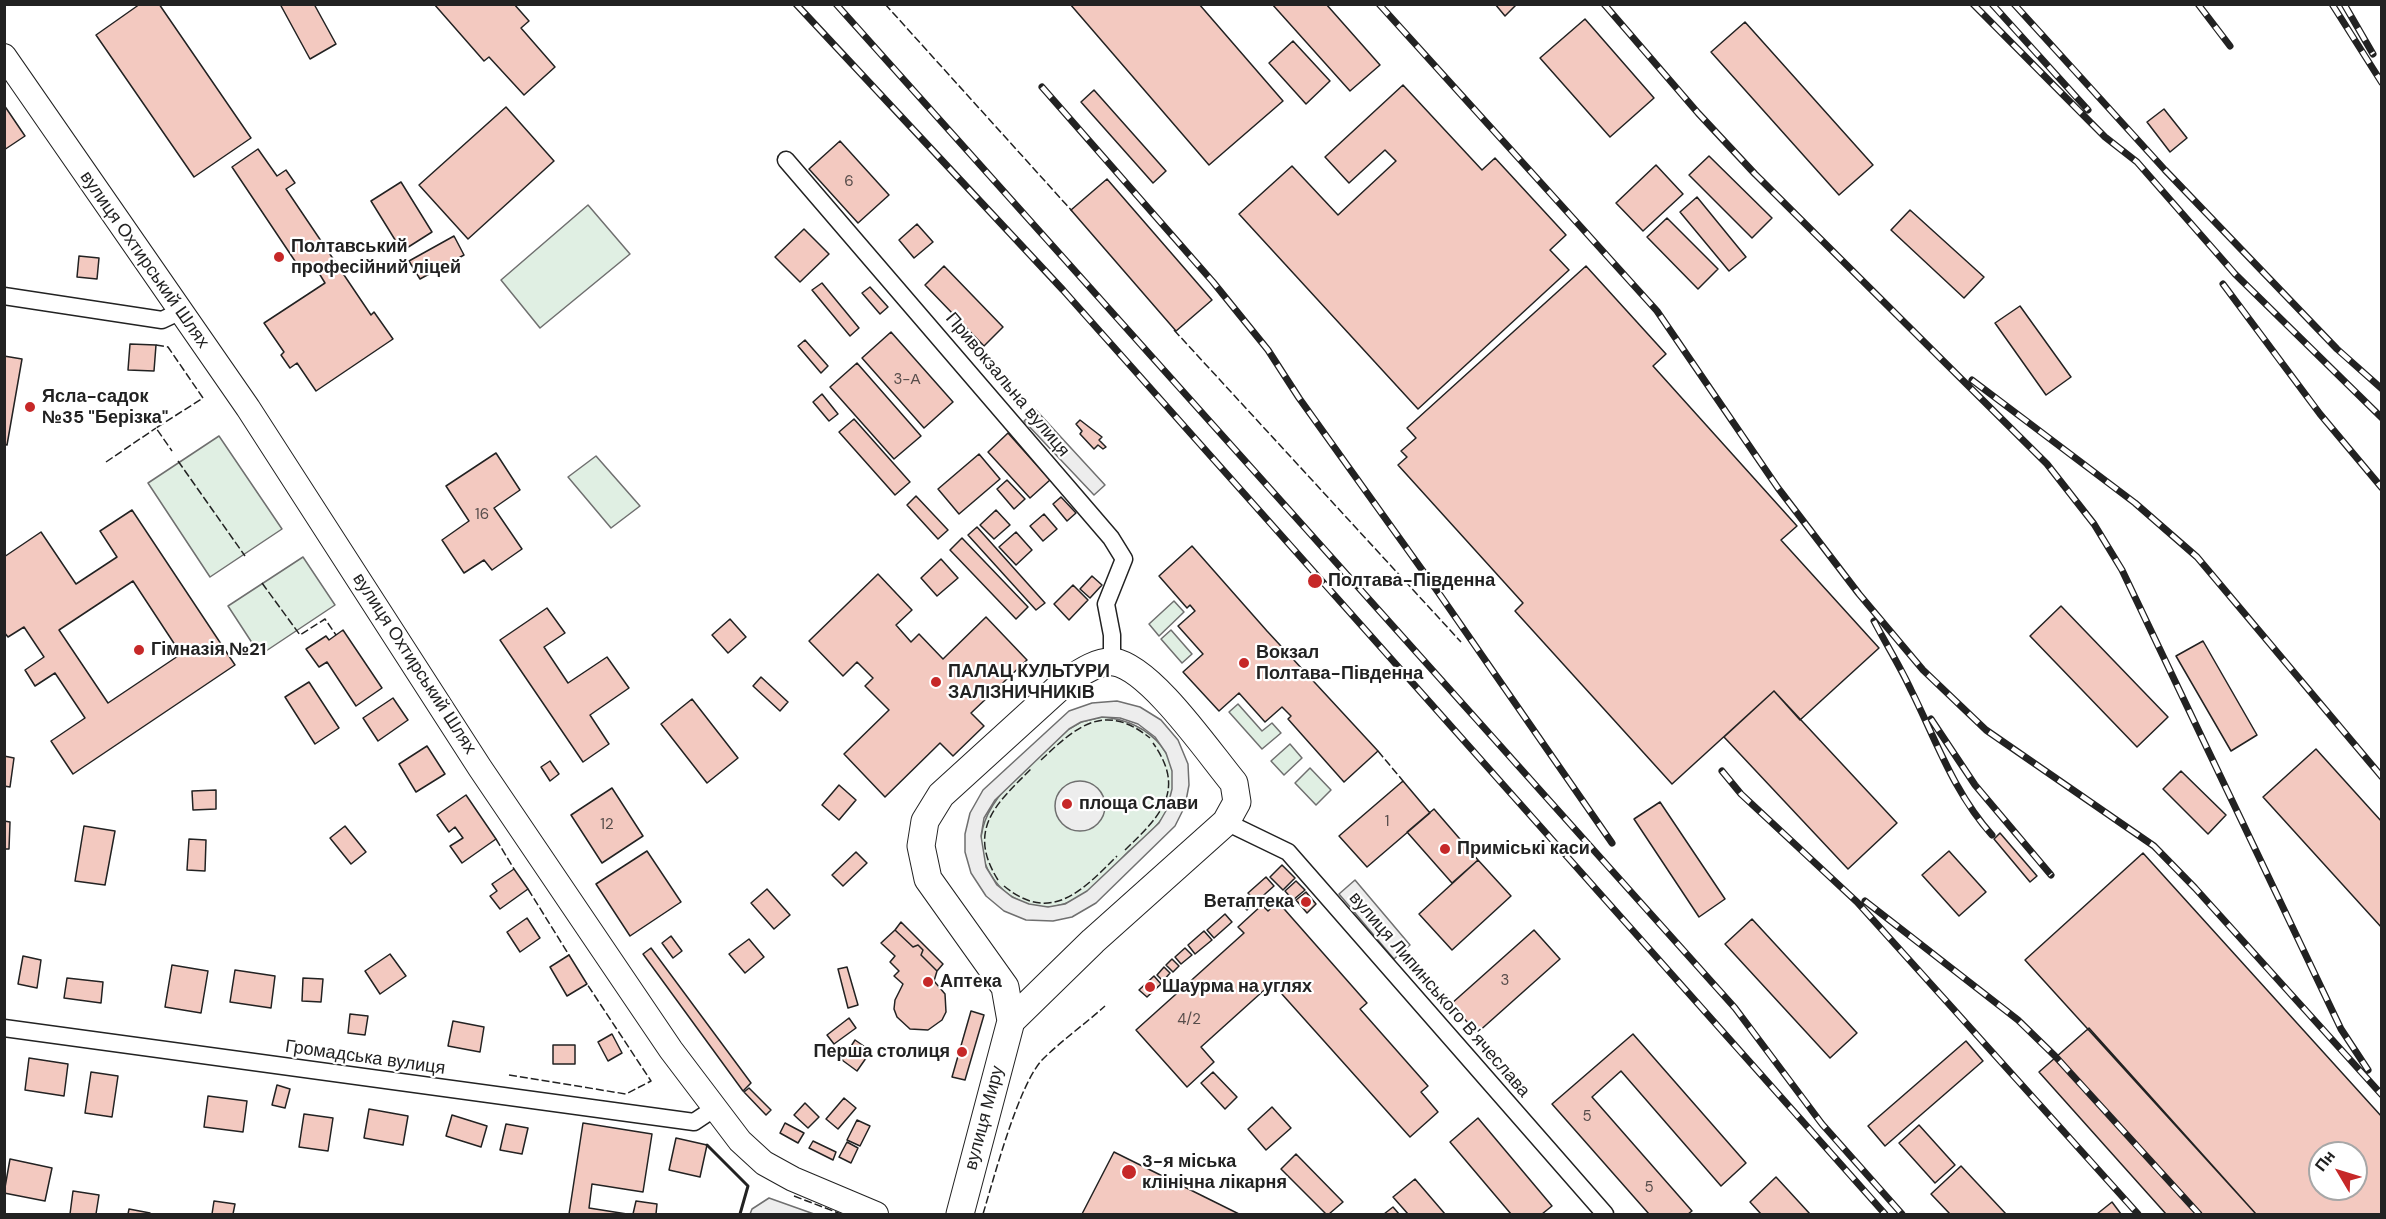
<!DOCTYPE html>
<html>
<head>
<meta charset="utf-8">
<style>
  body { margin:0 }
  #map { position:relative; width:2386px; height:1219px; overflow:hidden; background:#fff; font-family:"DM Sans",sans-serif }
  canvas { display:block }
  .frame { position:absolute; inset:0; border:6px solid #222; pointer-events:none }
  .north { position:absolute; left:2308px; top:1141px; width:60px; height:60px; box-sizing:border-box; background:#fff; border:2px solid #a7a7a7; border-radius:50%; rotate:308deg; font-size:16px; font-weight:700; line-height:24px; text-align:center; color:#222 }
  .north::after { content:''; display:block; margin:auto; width:21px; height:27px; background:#c62828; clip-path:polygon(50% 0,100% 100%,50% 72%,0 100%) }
</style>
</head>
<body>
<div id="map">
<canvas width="2386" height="1219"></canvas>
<div class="frame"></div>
<div class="north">Пн</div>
</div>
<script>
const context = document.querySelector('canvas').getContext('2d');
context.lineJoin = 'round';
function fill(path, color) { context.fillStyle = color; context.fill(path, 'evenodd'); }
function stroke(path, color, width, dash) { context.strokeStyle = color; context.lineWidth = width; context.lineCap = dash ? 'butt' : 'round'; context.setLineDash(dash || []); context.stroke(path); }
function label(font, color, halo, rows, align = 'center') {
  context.font = font + ' "DM Sans",sans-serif'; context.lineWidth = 4.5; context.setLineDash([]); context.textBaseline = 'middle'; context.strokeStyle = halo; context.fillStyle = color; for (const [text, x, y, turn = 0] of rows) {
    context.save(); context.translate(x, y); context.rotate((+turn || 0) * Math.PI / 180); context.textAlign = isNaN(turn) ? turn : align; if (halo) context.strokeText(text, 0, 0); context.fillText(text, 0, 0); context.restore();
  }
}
const green = new Path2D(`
  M588 205 630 254 540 328 501 280Z
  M219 436 282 529 210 577 148 483Z
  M596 456 640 506 611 528 568 477Z
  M303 557 335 605 260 655 228 606Z
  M1174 601 1184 612 1159 636 1149 624Z
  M1171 630 1192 654 1182 663 1161 639Z
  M1238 704 1262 731 1272 723 1281 733 1262 749 1229 712Z
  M1102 717C1150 720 1190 760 1167 810 1159 827 1141 840 1127 853 1109 871 1089 896 1064 904 1029 916 992 891 983 857 968 805 1036 761 1069 729L1081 722Z
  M1290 744 1302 758 1284 775 1271 761Z
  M1310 768 1331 790 1316 805 1295 783Z`);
fill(green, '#e0efe3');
stroke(green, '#6f6f6f', 1.5);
const parking = new Path2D(`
  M1036 410 1105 485 1094 495 1024 421Z
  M1117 701 1140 707 1161 720 1178 740 1188 764 1189 785 1185 806 1175 826 1096 903 1072 917 1053 921 1026 920 1004 911 986 896 971 873 965 852V834L970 813 983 790 1069 711 1092 703ZM1102 717 1120 718 1138 724 1155 737 1166 753 1172 771V789L1167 809 1159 823 1087 891 1065 904 1048 907 1029 904 1012 897 997 885 986 867 981 836 984 818 995 800 1069 729 1081 722Z
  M1055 806a25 25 0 1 1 50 0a25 25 0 1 1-50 0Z
  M1355 880 1410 945 1394 959 1339 894Z
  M769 1198 814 1214H750L752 1209Z`);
fill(parking, '#ededed');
stroke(parking, '#6f6f6f', 1.5);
const building = new Path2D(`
  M140 4H159L251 138 194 177 96 35Z
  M280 4H314L336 44 310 59Z
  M434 4H514L529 21 521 28 555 67 524 95 489 57 484 61Z
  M1070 4H1199L1283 101 1209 165Z
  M1272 4H1326L1380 65 1350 91Z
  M1495 4H1517L1505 16Z
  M1585 19 1654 98 1610 137 1540 58Z
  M1745 22 1873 165 1839 195 1711 52Z
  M1293 41 1330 81 1306 104 1269 63Z
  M1403 85 1482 170 1495 158 1566 235 1550 250 1569 270 1418 409 1239 214 1292 166 1338 215 1396 161 1385 150 1349 183 1325 157Z
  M1094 90 1166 171 1153 183 1081 102Z
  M4 105 25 136 4 150Z
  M506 107 554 161 468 239 419 185Z
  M2164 109 2187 138 2170 152 2147 122Z
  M840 141 889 195 858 223 809 169Z
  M258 149 277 176 286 170 295 183 286 189 371 315 374 312 393 339 316 391 297 363 290 368 281 355 284 352 264 323 325 283 314 265 303 273 232 167Z
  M1709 156 1772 218 1752 238 1689 175Z
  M1656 165 1683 194 1643 231 1616 203Z
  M1107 179 1212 300 1176 331 1071 210Z
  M401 182 432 232 402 251 371 201Z
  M1697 197 1746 257 1729 271 1680 212Z
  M1910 210 1984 277 1964 298 1891 230Z
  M1667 218 1718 269 1698 289 1647 237Z
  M917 224 933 242 914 258 899 240Z
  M804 229 829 254 800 282 775 257Z
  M454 236 464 255 420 279 409 261Z
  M79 256 99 258 97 279 77 277Z
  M944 266 1003 327 984 346 925 285Z
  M1586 266 1666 354 1653 366 1797 526 1781 540 1879 648 1800 720 1774 691 1672 784 1515 611 1523 603 1398 465 1407 457 1401 451 1416 438 1407 428Z
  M822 283 859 328 850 336 812 290Z
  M870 287 888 307 880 314 862 293Z
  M2020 306 2071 377 2046 395 1995 323Z
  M891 332 953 402 924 428 862 358Z
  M805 340 828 366 821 373 798 346Z
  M130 344 156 345 154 371 128 370Z
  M4 356 22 359 7 445 4 444Z
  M857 363 921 436 894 459 830 387Z
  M822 394 838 414 829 421 813 402Z
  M854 419 910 482 895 495 839 432Z
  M1080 420 1102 437 1099 440 1106 447 1103 449 1098 445 1094 449 1080 434 1082 431 1076 424Z
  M1008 433 1050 480 1030 498 988 452Z
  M496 453 520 490 494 508 522 549 492 570 484 560 464 573 442 540 469 521 446 486Z
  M979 454 1000 479 959 514 938 489Z
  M1007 480 1025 499 1014 509 997 489Z
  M916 496 948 530 938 539 907 505Z
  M1061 497 1076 513 1067 521 1053 504Z
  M132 510 235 665 73 774 51 741 85 718 55 673 35 686 25 670 44 657 24 627 8 637 4 632V557L41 532 76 584 117 557 100 531ZM133 581 181 654 108 703 59 630Z
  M996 510 1010 525 994 539 980 525Z
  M1044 514 1057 529 1043 541 1030 526Z
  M977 527 1045 603 1036 610 968 535Z
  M1016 532 1032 550 1016 565 999 547Z
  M962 538 1028 607 1016 619 950 550Z
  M1192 546 1267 631 1378 751 1344 782 1288 719 1291 716 1282 707 1265 722 1239 693 1219 711 1183 672 1203 654 1178 626 1195 611 1190 605 1187 608 1159 576Z
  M941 559 958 578 937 596 921 578Z
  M878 574 912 610 896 625 911 642 919 634 943 659 986 617 1027 660 971 713 984 726 953 756 940 743 885 797 844 754 889 710 865 686 873 678 857 662 843 676 809 641Z
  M1092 576 1102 585 1090 598 1080 589Z
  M1073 585 1088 600 1069 620 1054 604Z
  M2061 606 2168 717 2137 747 2030 636Z
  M547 608 565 633 544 647 568 683 607 657 629 688 590 715 609 744 583 762 500 640Z
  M730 619 746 637 728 653 712 635Z
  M343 630 382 688 356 706 327 662 319 667 306 649 326 636 329 640Z
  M2203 641 2257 735 2231 751 2176 656Z
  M761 677 788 702 780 711 753 686Z
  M309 682 339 728 315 744 285 697Z
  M1774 691 1897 823 1848 869 1724 737Z
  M393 698 408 720 378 741 363 718Z
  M692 699 738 758 707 783 661 724Z
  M427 746 445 774 416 792 399 764Z
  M2316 749 2382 822V928L2263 797Z
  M4 756 14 758 10 787 4 786Z
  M550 761 559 774 550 781 541 767Z
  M2181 771 2226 815 2208 834 2163 789Z
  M1403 781 1430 813 1367 867 1339 836Z
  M839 785 856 800 839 820 822 805Z
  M612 788 643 836 602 863 571 815Z
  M216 790V809L193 810 192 791Z
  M466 795 496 839 462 863 450 846 463 838 455 827 449 832 437 815Z
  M1660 802 1725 899 1699 917 1634 819Z
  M1434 809 1478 860 1452 883 1407 832Z
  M4 821 10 822 9 849H4Z
  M84 826 115 831 105 885 75 881Z
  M345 826 366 852 351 864 330 838Z
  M2000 833 2037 876 2030 882 1994 839Z
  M189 839 206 840 205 871 187 870Z
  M647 851 681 902 630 936 596 884Z
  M1949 851 1986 892 1959 916 1922 875Z
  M856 852 867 863 843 886 832 875Z
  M2143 853 2382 1117V1214H2256L2025 960ZM2320 1153H2356V1189H2320Z
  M1478 860 1511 896 1452 950 1419 914Z
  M1282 865 1295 878 1283 890 1270 877Z
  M514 869 528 889 500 909 490 896 497 891 492 884Z
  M1266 877 1274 886 1256 902 1248 893Z
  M1296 881 1305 890 1293 900 1285 891Z
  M767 889 790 915 774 929 751 903Z
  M1306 892 1316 904 1307 913 1296 900Z
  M1246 896 1253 903 1247 910 1240 902Z
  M1278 902 1367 1003 1360 1009 1428 1086 1421 1092 1438 1112 1410 1137 1272 983 1201 1047 1214 1062 1187 1087 1136 1030 1244 933 1238 927 1262 905 1268 911Z
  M1225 914 1232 922 1214 938 1207 930Z
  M527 918 540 938 520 952 507 932Z
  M1752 919 1857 1033 1830 1058 1725 944Z
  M901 922 943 964 937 971 921 955 923 950 918 945 913 947 895 930Z
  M895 930 913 947 918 945 923 950 921 955 937 971 934 981 945 994 946 1012 942 1020 928 1030 910 1029 897 1017 894 1009 895 1000 903 984 894 976 899 971 890 962 895 956 881 943Z
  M1534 930 1560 959 1477 1033 1451 1004Z
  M1204 931 1212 940 1195 954 1188 945Z
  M671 936 682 951 673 958 662 943Z
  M749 939 764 957 745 973 729 954Z
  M651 948 751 1083 743 1091 643 954Z
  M1185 948 1192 955 1181 964 1175 957Z
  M390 954 406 976 380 994 365 971Z
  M569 955 587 984 567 996 550 967Z
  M23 956 41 960 37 988 18 984Z
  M1172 959 1179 966 1173 972 1166 965Z
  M172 965 208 971 201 1013 165 1007Z
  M847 967 858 1005 848 1008 838 969Z
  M1164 967 1170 973 1163 981 1157 975Z
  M235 970 275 976 271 1008 230 1002Z
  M1154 976 1161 984 1147 997 1139 990Z
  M67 978 103 982 101 1003 64 998Z
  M303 978 323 979 321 1002 302 1001Z
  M971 1011 984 1015 965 1080 952 1077Z
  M350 1014 368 1016 365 1035 348 1033Z
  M849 1018 856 1028 834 1044 827 1035Z
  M453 1021 484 1027 480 1052 448 1046Z
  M2089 1028 2256 1214H2166L2039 1072Z
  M612 1034 622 1053 608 1061 598 1042Z
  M1633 1034 1746 1163 1721 1186 1621 1071 1592 1097 1692 1211 1688 1214H1649L1552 1104Z
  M855 1040 871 1051 857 1071 842 1060Z
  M1966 1041 1983 1061 1885 1146 1868 1126Z
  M553 1045H575V1064H553Z
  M29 1058 68 1064 64 1096 25 1090Z
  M91 1072 118 1076 112 1117 85 1113Z
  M1213 1072 1237 1097 1225 1109 1201 1083Z
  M277 1085 290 1089 285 1108 272 1105Z
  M749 1088 771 1110 766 1115 744 1092Z
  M208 1096 247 1101 243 1132 204 1127Z
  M844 1098 856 1108 838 1129 826 1119Z
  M805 1103 819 1117 808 1128 794 1115Z
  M1272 1107 1291 1128 1266 1150 1248 1129Z
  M369 1109 408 1116 403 1145 364 1138Z
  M304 1114 333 1118 328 1151 299 1147Z
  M452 1115 487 1126 481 1147 446 1136Z
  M1478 1118 1552 1206 1542 1214H1511L1450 1142Z
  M857 1120 870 1126 860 1146 847 1140Z
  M583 1123 652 1134 643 1192 592 1184 589 1208 627 1214H569Z
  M785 1123 804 1133 798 1143 780 1133Z
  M506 1124 528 1128 522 1154 500 1150Z
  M1919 1125 1955 1165 1935 1183 1899 1143Z
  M676 1138 707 1145 700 1177 669 1170Z
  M813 1141 836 1152 833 1160 809 1148Z
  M847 1142 858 1148 851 1163 839 1157Z
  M1114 1152 1239 1214H1082Z
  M1296 1154 1343 1202 1329 1214H1326L1281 1169Z
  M10 1159 52 1168 45 1201 4 1193Z
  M1961 1166 2006 1214H1950L1931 1194Z
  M1776 1177 1810 1214H1761L1750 1202Z
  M1415 1179 1445 1214H1408L1393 1197Z
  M73 1191 99 1195 96 1214H70Z
  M214 1201 235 1204 233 1214H212Z
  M636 1201 657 1204 656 1214H633Z
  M2112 1202 2121 1214H2097Z
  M1393 1207 1399 1214H1384Z
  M129 1209 150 1213V1214H128Z`);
fill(building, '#f3c9c0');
stroke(building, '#222', 1.5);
const street = new Path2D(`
  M786 160 1111 538 1124 559 1106 604 1112 635V662
  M4 296 162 320 179 312
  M1226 822 1288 852 1605 1214
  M4 1028 694 1122 715 1108`);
const secondary = new Path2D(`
  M4 56 248 408 480 768 671 1050 740 1141 764 1163 793 1179 876 1214`);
const primary = new Path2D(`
  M960 1214 1011 1021 1005 987 928 879 921 846 925 821 941 795 1063 684C1077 675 1097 660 1114 662 1151 668 1209 753 1234 783L1237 802 1226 822 1093 941 1011 1021`);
stroke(street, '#222', 19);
stroke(secondary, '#222', 26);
stroke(primary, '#222', 29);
stroke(street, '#fff', 16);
stroke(secondary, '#fff', 24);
stroke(primary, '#fff', 27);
const rail = new Path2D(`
  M796 4 1063 290 1885 1214
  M836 4 1735 1008 1822 1124 1902 1214
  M1379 4 1657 311 1778 488 1859 594 1923 670 1986 730 2154 846 2195 888 2382 1095
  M1604 4 1698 113 1755 174 2047 464 2094 524 2122 570 2341 1029 2368 1070
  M1973 4 2105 137 2137 162 2235 274 2382 418
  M1992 4 2088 110
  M2014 4 2165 170 2337 349 2382 389
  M2198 4 2230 46
  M2332 4 2382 83
  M2344 4 2373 54
  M1042 87 1213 282 1268 350 1299 398 1438 592 1612 843
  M2223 284 2320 414 2382 488
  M1972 380 2135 503 2197 557 2382 777
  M1874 621C1886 644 1900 666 1911 690 1936 740 1954 793 1992 835
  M1931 719 1975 785 2051 875
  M1722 771 1741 794 1857 902 2138 1214
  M1865 901 2018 1020 2055 1056 2199 1214`);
stroke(rail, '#222', 7);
stroke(rail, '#fff', 4.5, [14]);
stroke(new Path2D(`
  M885 4 1072 211
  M1174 330 1461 642
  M156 345 168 347 203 398 156 428 172 451
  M178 461 245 556
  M106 462 156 428
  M262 583 300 635 325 619 336 635
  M1378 751 1403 781
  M1041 760C1076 727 1104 701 1150 738
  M496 839 514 869
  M1125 850C1160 816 1187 791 1153 743
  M998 880C966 829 997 803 1032 768
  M1004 886C1051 925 1083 890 1117 856
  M528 889 569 955
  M509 1075 626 1094 651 1081 587 984
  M794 1196 841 1214
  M983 1214C994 1178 1018 1086 1042 1060 1061 1041 1085 1024 1105 1006`), '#222', 1.5, [8, 3]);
stroke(new Path2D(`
  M707 1145 748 1186 740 1214`), '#222', 3);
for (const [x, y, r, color] of [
  [279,257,6,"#c62828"],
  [30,407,6,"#c62828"],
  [1315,581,8,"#c62828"],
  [139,650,6,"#c62828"],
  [1244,663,6,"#c62828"],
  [936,682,6,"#c62828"],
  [1067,804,6,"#c62828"],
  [1445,849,6,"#c62828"],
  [1306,902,6,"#c62828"],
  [928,982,6,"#c62828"],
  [1150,987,6,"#c62828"],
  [962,1052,6,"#c62828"],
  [1129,1172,8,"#c62828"]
]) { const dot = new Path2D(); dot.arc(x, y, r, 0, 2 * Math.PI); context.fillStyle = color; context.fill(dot); stroke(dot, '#fff', 2); }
label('15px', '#564c4a', null, [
  ["6",849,182],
  ["3-А",907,380],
  ["16",482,515],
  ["1",1387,822],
  ["12",607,825],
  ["3",1505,981],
  ["4/2",1189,1020],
  ["5",1587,1117],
  ["5",1649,1188]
]);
label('bold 18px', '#222', '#fff', [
  ["Полтавський",291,247],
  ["професійний ліцей",291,268],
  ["Ясла-садок",42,397],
  ["№35 \"Берізка\"",42,418],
  ["Полтава-Південна",1328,581],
  ["Гімназія №21",151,650],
  ["Вокзал",1256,653],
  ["Полтава-Південна",1256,674],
  ["ПАЛАЦ КУЛЬТУРИ",948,672],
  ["ЗАЛIЗНИЧНИКIВ",948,693],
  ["площа Слави",1079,804],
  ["Приміські каси",1457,849],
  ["Ветаптека",1294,902,"right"],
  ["Аптека",940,982],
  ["Шаурма на углях",1162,987],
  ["Перша столиця",950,1052,"right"],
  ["3-я міська",1142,1162],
  ["клінічна лікарня",1142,1183]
], 'left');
label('18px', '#222', '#fff', [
  ["вулиця Охтирський Шлях",144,260,55],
  ["Привокзальна вулиця",1007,385,50],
  ["вулиця Охтирський Шлях",414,664,57],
  ["вулиця Липинського В'ячеслава",1439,995,49],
  ["Громадська вулиця",365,1058,8],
  ["вулиця Миру",985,1118,-75]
]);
</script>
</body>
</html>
